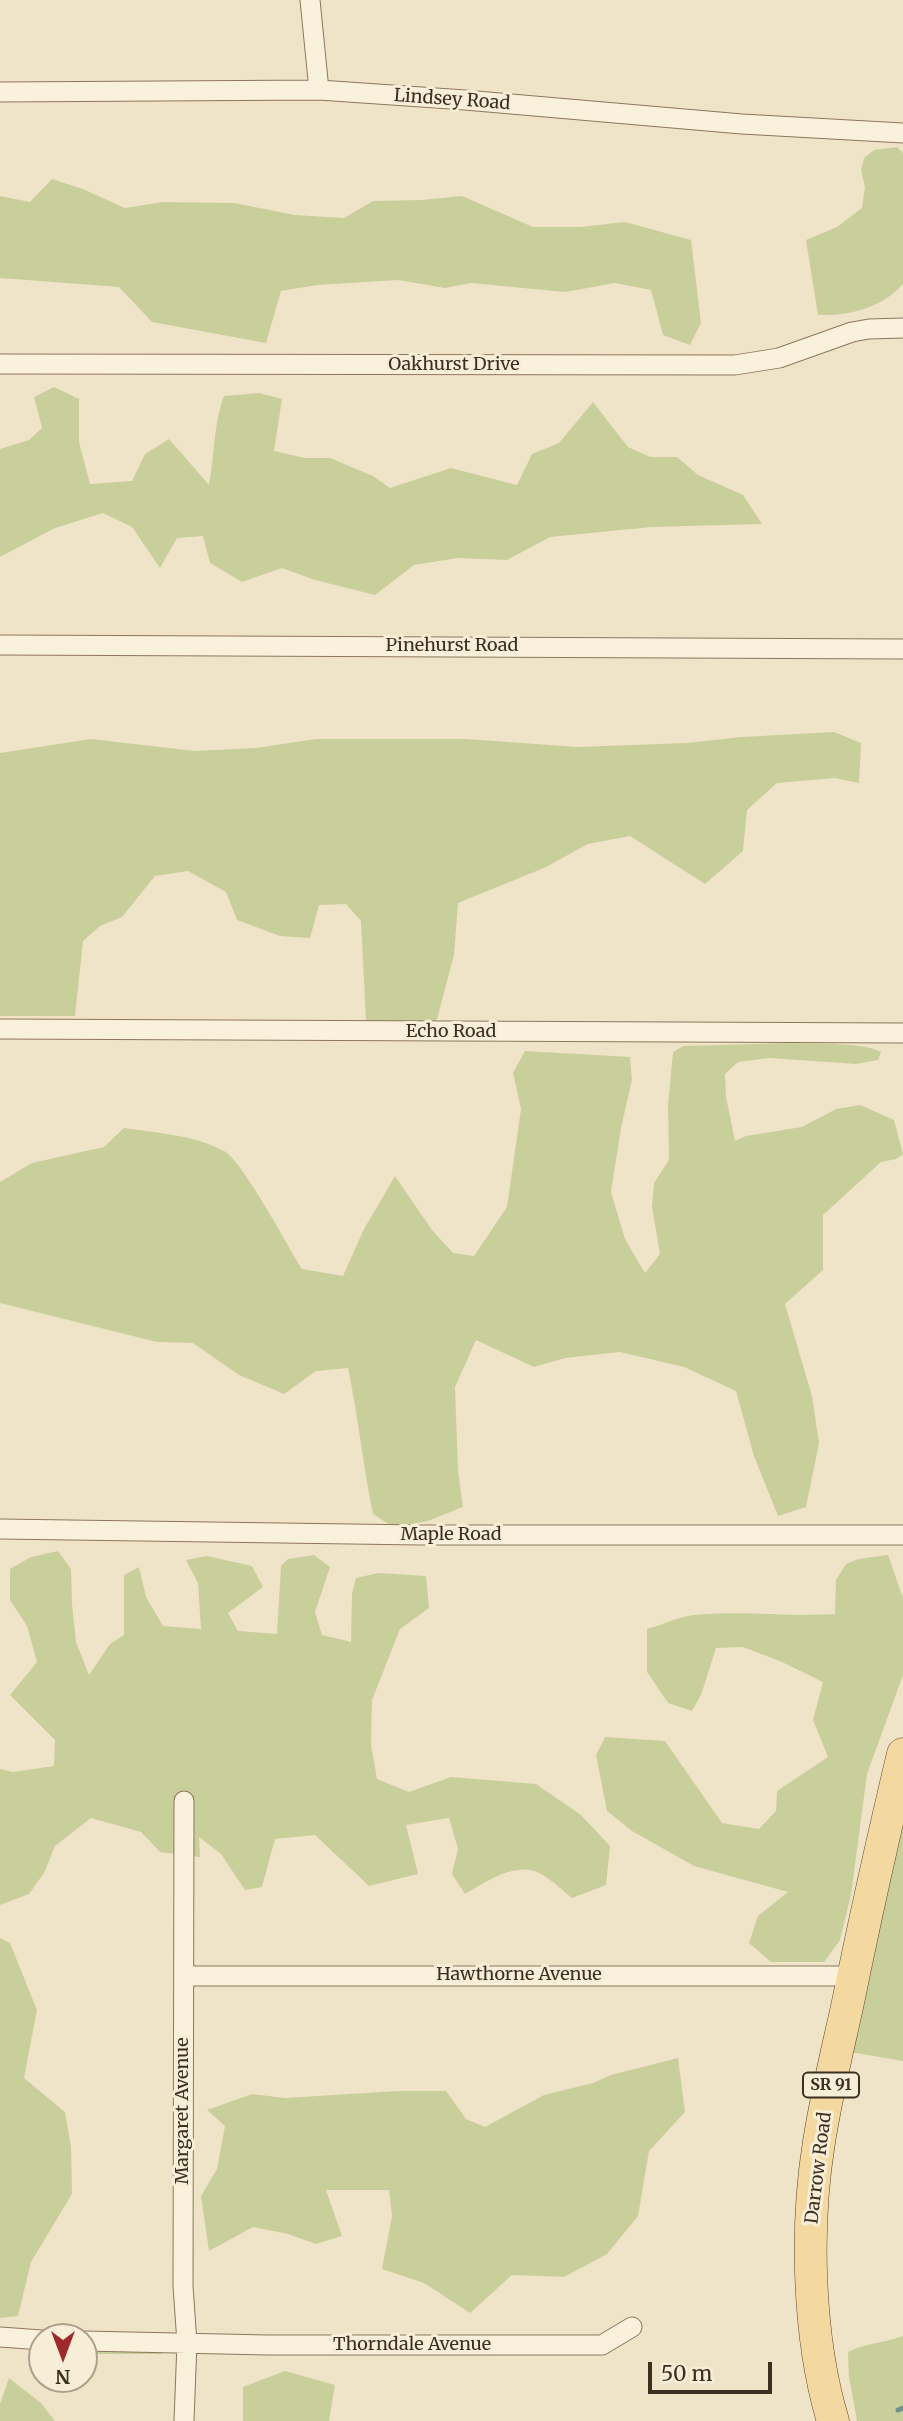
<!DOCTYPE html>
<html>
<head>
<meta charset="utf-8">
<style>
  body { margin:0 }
  #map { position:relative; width:903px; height:2421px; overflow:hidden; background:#f0e4c8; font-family:Merriweather,serif }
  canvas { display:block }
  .north { position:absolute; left:28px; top:2323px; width:70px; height:70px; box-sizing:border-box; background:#f7eed8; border:2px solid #ada18e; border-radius:50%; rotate:180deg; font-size:19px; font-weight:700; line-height:28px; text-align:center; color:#3d2e20 }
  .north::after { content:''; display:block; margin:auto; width:24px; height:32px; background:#9e2a2b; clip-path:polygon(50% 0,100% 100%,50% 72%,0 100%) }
  .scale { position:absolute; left:648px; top:2362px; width:124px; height:32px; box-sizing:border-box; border:4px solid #3d2e20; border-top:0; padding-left:9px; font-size:21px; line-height:24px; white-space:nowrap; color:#3d2e20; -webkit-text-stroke:5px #f7eed8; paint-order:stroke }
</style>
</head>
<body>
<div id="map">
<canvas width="903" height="2421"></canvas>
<div class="north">N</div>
<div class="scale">50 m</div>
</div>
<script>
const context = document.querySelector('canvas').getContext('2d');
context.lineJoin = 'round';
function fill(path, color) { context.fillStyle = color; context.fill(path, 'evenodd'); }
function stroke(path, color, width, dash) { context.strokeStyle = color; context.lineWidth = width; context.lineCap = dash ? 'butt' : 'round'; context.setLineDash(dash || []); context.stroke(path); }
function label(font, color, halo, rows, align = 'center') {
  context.font = font + ' Merriweather,serif'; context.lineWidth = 6; context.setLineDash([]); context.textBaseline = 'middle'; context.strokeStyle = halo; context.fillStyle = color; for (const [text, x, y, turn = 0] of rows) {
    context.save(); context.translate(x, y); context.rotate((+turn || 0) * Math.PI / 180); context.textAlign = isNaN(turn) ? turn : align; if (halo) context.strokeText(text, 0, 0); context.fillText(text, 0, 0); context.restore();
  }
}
fill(new Path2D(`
  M897 147 903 153V284C882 308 849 316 818 315L806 240 837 227 862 208 865 187 861 170 864 158 874 150Z
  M52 179 83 189 125 208 163 202 234 203 295 215 344 218 373 201 422 200 462 196 533 227H581L625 222 691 240 701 323 690 345 663 335 651 290 615 283 565 292 471 283 445 288 398 280 317 285 281 291 266 343 152 322 119 287 0 278V196L30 202Z
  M54 387 79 399V442L90 484 132 481 145 454 169 439 209 485C215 454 213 426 224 396L259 393 282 399 274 451 305 458H330L373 476 390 488 451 468 517 485 532 454 559 443 593 402 628 447 650 457H677L698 475 743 495 762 524 651 527 550 537 507 560 458 558 414 565 375 595 315 580 282 568 242 582 210 563 203 536 177 538 160 568 132 527 103 513 55 528 0 557V449L29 440 42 428 34 397Z
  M834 732 861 743 859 783 835 778 777 783 747 810 743 851 705 884 630 836 588 844 544 868 458 903 454 955 436 1023 366 1022 361 921 346 904 319 905 310 938 280 936 237 920 226 892 188 871 155 876 122 917 100 926 83 941 75 1016H0V753L91 739 195 751 256 748 316 739H466L578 747 686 743 742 737Z
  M793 1043C814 1044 864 1042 881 1052L878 1060 856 1064 769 1058 738 1062 725 1074 726 1097 735 1141 746 1136 802 1127 836 1109 860 1105 894 1120 903 1154 896 1159 881 1162 823 1215V1270L785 1304 812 1396 819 1443 806 1507 778 1516 754 1456 736 1391 684 1367 620 1352 565 1358 534 1367 476 1340 455 1387 458 1471 463 1507 428 1521 393 1527 373 1514C363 1465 358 1416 348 1368L316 1371 284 1394 239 1375 193 1343 157 1342 0 1303V1182L32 1163 104 1147 124 1128C157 1133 194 1135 224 1151 242 1160 288 1247 302 1269L343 1276 364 1229 395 1176 432 1230 453 1253 474 1256 507 1207 521 1109 513 1073 525 1051 630 1057 632 1080 621 1128 611 1192 625 1239 645 1273 660 1254 652 1207 654 1183 669 1160 668 1105 673 1052 683 1046Z
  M58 1551 71 1569 72 1604 76 1642 89 1675 110 1644 124 1635V1575L139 1567 146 1597 163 1626 201 1629 198 1583 186 1560 207 1556 252 1566 263 1587 228 1613 238 1631 277 1634 281 1566 288 1559 314 1555 330 1567 315 1612 322 1635 351 1642 352 1594 356 1578 378 1573 426 1576 429 1608 400 1629 372 1700 371 1744 377 1779 409 1792 451 1777 536 1784 581 1815 610 1846 606 1885 572 1898C562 1890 552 1880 541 1874 517 1860 486 1882 465 1894L452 1874 458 1849 449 1818 406 1825 418 1874 369 1886 315 1835 275 1839 262 1887 245 1890 221 1854 199 1837 200 1857 160 1852 141 1832 91 1818 55 1846 44 1873 29 1894 0 1905V1769L13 1772 54 1766 55 1740 10 1695 37 1662 27 1626 10 1600V1569L31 1557Z
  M888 1555 903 1598V1675L867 1774 851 1895 840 1940 824 1962H771L749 1943 758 1916 788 1892 694 1866 632 1831 607 1811 596 1755 605 1737 665 1741 722 1823 759 1829 776 1811 777 1791 828 1757 813 1720 823 1682 782 1662 743 1647 716 1648 701 1695 692 1711 668 1703 647 1672V1629C662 1625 678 1617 694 1615 741 1610 789 1617 835 1614L836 1580 846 1564 858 1559Z
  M903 1820V2061L850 2052Z
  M0 1938 10 1943 37 2010 24 2078 65 2112 71 2147 72 2194 31 2262 18 2316 0 2318Z
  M678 2058 685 2112 649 2151 638 2216 607 2254 564 2277 512 2275 470 2313 424 2283 382 2269 392 2216 389 2190H326L342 2236 316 2244 288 2234 253 2227 209 2251 201 2196 217 2169 225 2126 207 2110 252 2094 285 2098 398 2091H446L466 2119 485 2127 544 2095 593 2083 611 2075Z
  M903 2336V2421H857L849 2377 848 2352C865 2343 885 2343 903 2336Z
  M84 2350H162V2354H84Z
  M285 2371 335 2385 329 2421H243V2387Z
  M9 2378 41 2403 55 2421H0V2404Z`), '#c9cf9b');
stroke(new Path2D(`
  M898 2410 903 2408`), '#6f938a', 5);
const street = new Path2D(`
  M310 0 319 90
  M0 92 319 90 465 100 742 124 903 133
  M0 364 735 365 779 358 852 332 869 329 903 328
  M0 645 903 649
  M0 1029 903 1033
  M0 1529 421 1535H903
  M185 1976H853
  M0 2337 42 2340
  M84 2341 268 2345H602L632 2327
  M184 2421 187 2343 183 2286 184 1801`);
const primary = new Path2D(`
  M833 2421C808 2338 805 2228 819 2142 826 2097 837 2052 847 2007 864 1923 883 1838 903 1754`);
stroke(street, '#8d765c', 21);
stroke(primary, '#5b4430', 33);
stroke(street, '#faf1dc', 19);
stroke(primary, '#f3d9a0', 32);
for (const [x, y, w] of [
  [831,2085,56]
]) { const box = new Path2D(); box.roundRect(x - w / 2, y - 12.5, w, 25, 5); context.fillStyle = '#f7eed8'; context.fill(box); stroke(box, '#3d2e20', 2); }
label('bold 16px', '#3d2e20', null, [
  ["SR 91",831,2085]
]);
label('18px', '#3d2e20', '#f7eed8', [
  ["Lindsey Road",452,100,4],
  ["Oakhurst Drive",454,365],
  ["Pinehurst Road",452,646],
  ["Echo Road",451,1032],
  ["Maple Road",451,1535],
  ["Hawthorne Avenue",519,1975],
  ["Margaret Avenue",183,2111,-90],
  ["Darrow Road",819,2168,-83],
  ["Thorndale Avenue",412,2345]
]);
</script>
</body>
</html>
